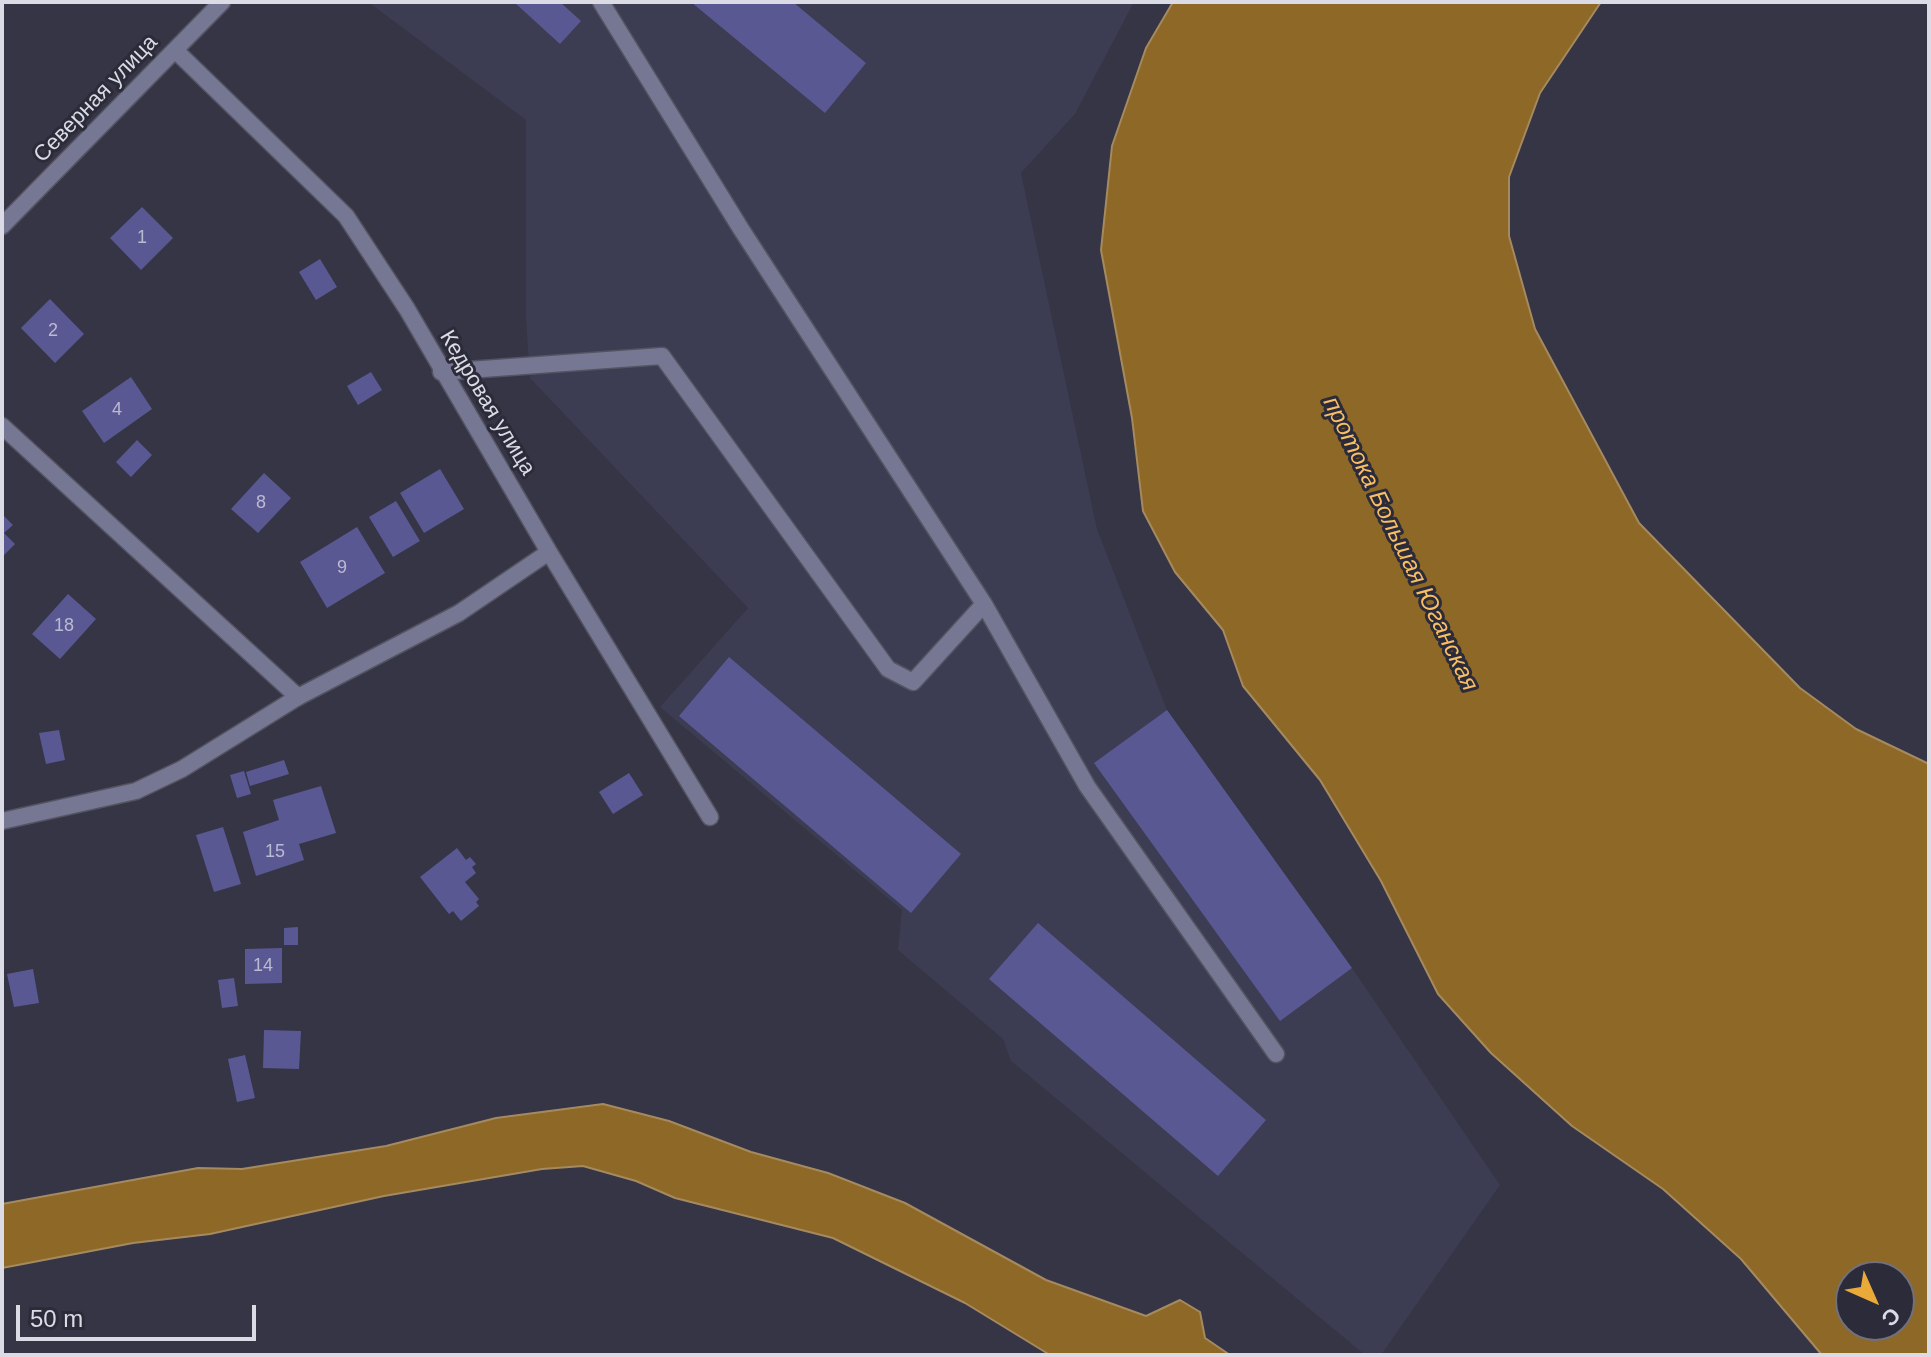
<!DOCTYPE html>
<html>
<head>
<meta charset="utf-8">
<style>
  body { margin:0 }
  #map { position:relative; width:1931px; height:1357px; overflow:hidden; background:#353545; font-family:Helvetica,sans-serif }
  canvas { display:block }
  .frame { position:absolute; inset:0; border:4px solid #dadbe5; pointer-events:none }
  .north { position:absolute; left:1835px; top:1261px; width:80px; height:80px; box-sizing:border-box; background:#2b2b3a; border:2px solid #71717e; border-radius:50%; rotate:135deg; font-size:22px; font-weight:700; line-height:32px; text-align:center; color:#dadbe5 }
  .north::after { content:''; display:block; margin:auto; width:28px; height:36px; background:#eaaa39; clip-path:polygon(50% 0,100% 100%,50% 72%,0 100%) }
  .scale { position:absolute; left:16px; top:1305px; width:240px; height:36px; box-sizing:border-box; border:4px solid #dadbe5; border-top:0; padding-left:10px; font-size:24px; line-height:28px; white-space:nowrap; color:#dadbe5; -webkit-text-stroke:6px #2b2b3a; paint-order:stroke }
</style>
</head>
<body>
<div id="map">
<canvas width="1931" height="1357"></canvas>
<div class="frame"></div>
<div class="north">С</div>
<div class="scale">50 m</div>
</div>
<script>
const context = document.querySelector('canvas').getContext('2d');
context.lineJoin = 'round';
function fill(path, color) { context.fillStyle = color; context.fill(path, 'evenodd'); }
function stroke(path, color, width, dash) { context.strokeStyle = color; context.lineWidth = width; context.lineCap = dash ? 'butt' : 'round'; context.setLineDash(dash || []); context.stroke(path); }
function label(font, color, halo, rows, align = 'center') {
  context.font = font + ' Helvetica,sans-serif'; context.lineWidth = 6; context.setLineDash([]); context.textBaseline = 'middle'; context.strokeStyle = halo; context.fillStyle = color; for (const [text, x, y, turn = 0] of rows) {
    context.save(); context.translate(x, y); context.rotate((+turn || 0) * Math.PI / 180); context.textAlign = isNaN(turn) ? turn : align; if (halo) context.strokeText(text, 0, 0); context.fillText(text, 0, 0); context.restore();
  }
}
fill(new Path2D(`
  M368 2H1134L1075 114 1021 173 1097 529 1167 710 1352 968 1500 1185 1381 1355H1365L1011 1061 1003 1039 898 950 902 910 660 707 748 608 530 378 526 320V120Z`), '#3c3c52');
const water = new Path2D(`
  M1173 2H1601L1540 93 1509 177V236L1535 329 1639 523 1800 688 1856 729 1929 764V1355H1822L1741 1259 1663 1189 1572 1126 1491 1053 1438 994 1381 881 1320 780 1243 686 1223 630 1175 572 1143 511 1132 418 1101 250 1112 146 1146 48ZM1851 1277H1899V1325H1851Z
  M603 1104 669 1121 751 1152 828 1173 905 1203 1046 1280 1146 1316 1180 1300 1200 1312 1205 1338 1230 1355H1050L965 1303 833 1238 675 1198 636 1181 583 1166 542 1169 384 1196 210 1234 133 1243 2 1268V1204L198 1168 242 1169 386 1146 496 1118Z`);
fill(water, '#8e6827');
stroke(water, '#a58a60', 2);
fill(new Path2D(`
  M514 2H560L581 21 560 44Z
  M691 2H793L866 63 825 113Z
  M142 207 173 238 141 270 110 238Z
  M320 259 337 287 316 300 299 272Z
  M50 299 84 334 55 363 21 328Z
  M371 372 382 390 358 405 347 386Z
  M131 377 152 409 104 443 82 411Z
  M137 440 152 455 131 477 116 462Z
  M440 469 464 509 424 533 400 493Z
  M264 473 291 498 258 533 231 509Z
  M396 501 420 541 393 557 369 517Z
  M2 514 13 525 4 533 15 544 2 557Z
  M357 527 385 573 327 608 300 562Z
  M68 594 96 619 60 659 32 634Z
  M729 657 961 854 911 913 679 716Z
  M1167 710 1352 968 1280 1021 1094 763Z
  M59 730 65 760 46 764 39 733Z
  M284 760 289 774 250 786 246 772Z
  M244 771 251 794 237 798 230 775Z
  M629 773 643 795 613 814 599 792Z
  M321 786 336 833 299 844 304 860 256 876 243 832 279 820 273 800Z
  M223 827 241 884 214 892 196 835Z
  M457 848 466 860 470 857 476 864 472 867 476 873 465 882 479 899 476 902 479 906 461 921 453 911 449 914 420 877Z
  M1038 923 1266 1120 1218 1176 989 979Z
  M298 927V945H284V928Z
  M282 948V983L245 984V949Z
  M33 969 39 1003 14 1007 7 974Z
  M234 978 238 1006 222 1008 218 980Z
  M264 1030 301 1031 299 1069 263 1068Z
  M245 1055 255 1098 237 1102 228 1059Z`), '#5a5893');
const service = new Path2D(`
  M441 372 662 356 888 669 913 682 984 604 741 229 601 2
  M2 426 298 697
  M984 604 1087 786 1276 1054`);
const minor = new Path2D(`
  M175 50 346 216 407 309 549 552 710 817
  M2 226 222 2
  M2 821 136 791 182 769 298 697 459 613 549 552`);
stroke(service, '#535362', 19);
stroke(minor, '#535362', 19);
stroke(service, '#767793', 16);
stroke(minor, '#767793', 16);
label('18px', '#babad0', null, [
  ["1",142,238],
  ["2",53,331],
  ["4",117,410],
  ["8",261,503],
  ["9",342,568],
  ["18",64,626],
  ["15",275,852],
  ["14",263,966]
]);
label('22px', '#dadbe5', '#2b2b3a', [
  ["Северная улица",96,99,-46],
  ["Кедровая улица",487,403,59]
]);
label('italic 24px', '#f7be65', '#2b2b3a', [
  ["протока Большая Юганская",1400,544,64]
]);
</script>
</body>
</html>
